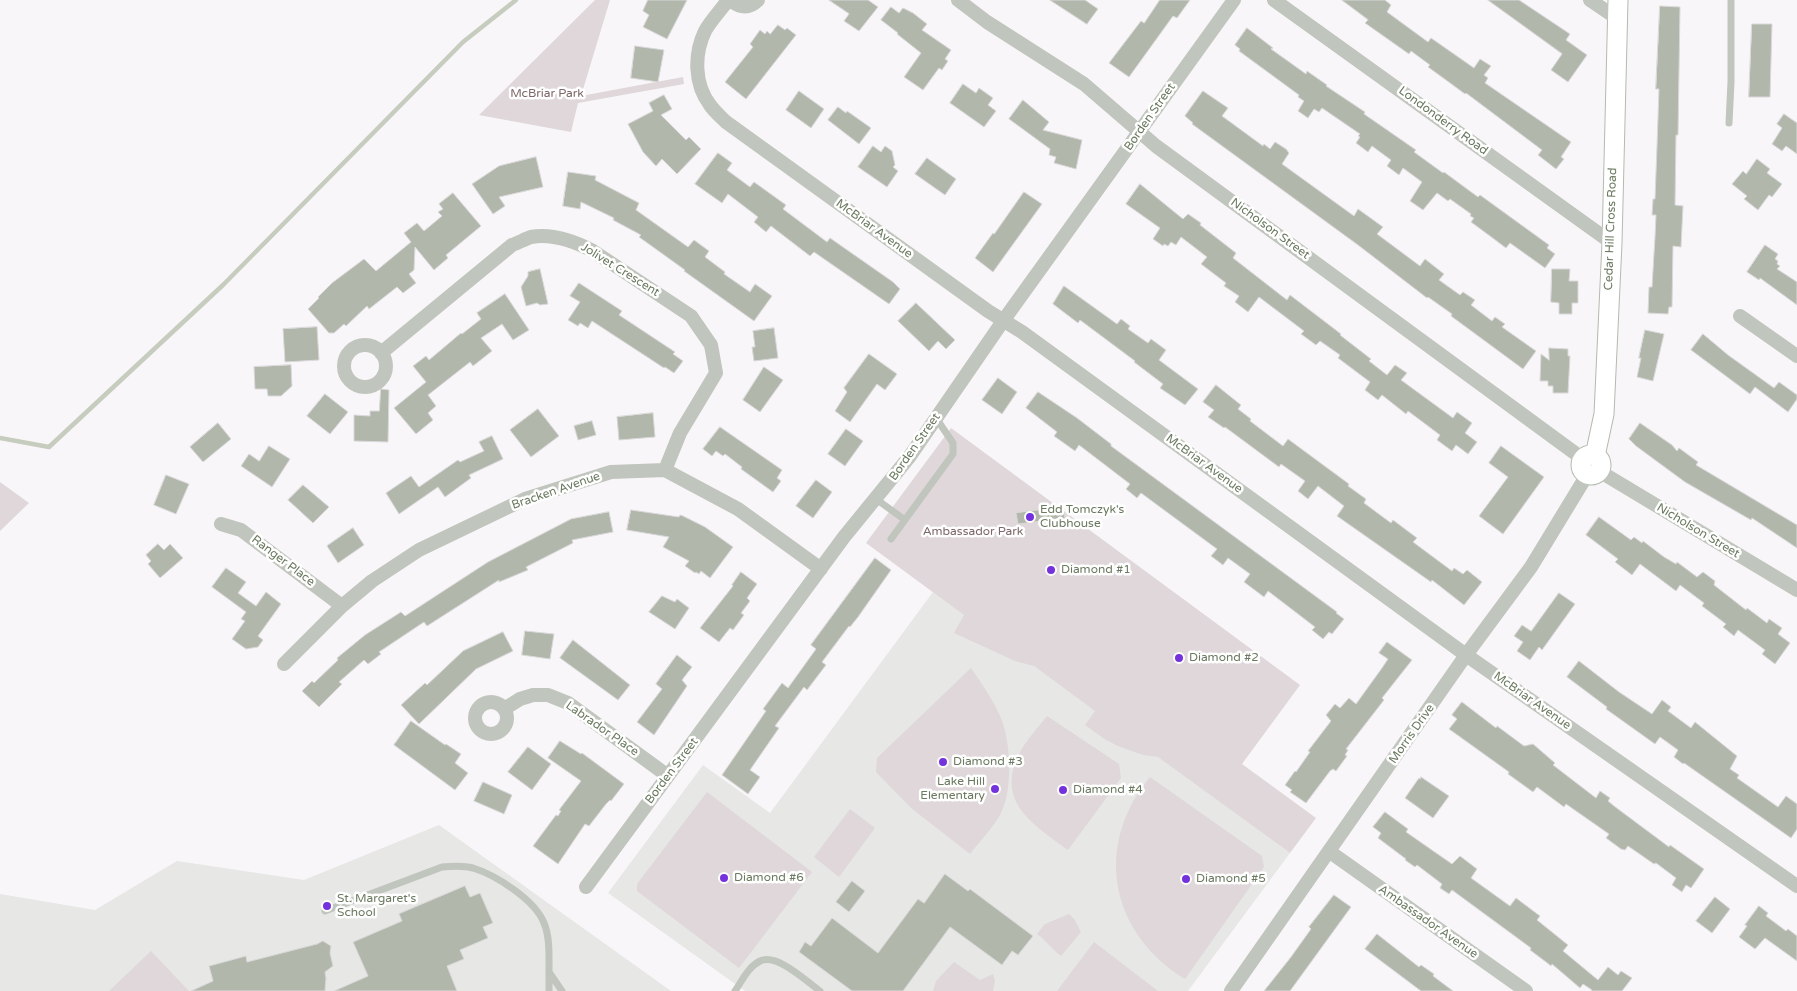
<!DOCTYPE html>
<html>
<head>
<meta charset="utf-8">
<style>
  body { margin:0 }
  canvas { display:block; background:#f8f6f8 }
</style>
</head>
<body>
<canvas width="1797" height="991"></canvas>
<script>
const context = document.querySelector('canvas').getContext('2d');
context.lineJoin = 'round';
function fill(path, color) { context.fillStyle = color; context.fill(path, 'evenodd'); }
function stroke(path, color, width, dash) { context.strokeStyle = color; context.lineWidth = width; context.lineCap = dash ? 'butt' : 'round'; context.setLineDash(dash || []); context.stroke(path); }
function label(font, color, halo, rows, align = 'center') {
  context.font = font + ' "Varela Round",sans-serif'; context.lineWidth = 5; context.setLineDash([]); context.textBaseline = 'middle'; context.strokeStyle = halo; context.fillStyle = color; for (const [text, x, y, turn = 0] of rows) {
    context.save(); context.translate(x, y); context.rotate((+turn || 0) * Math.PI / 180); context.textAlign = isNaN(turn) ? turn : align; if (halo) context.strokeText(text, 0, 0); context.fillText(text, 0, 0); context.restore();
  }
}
fill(new Path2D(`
  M933 592 1290 853 1188 991H745L608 893 703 765 770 813Z
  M439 825 671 991H0V894L95 910 177 861 304 880Z`), '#e7e7e6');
fill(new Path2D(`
  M595 0H610L581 96 683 77 684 84 578 103 571 132 479 115Z
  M951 428 1300 685 1242 764 1316 818 1290 853 1158 757 1143 755 1118 746 1106 740 1085 725 1095 711 1034 666 1015 661 954 633 964 615 866 543Z
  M0 482 29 503 0 531Z
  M971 668C982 684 993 700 1001 718 1011 743 1013 789 1001 813 993 828 980 841 970 854L911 808 876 772 877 758Z
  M1047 716 1119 764 1121 778 1068 850C1034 825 995 802 1019 754 1026 740 1038 728 1047 716Z
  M1150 777 1262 856 1264 867 1185 979C1110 933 1093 846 1150 777Z
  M707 792 812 872 739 968 637 891V884Z
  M850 809 875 828 839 877 814 857Z
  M1069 914 1075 920 1081 932 1061 956C1051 949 1047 941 1037 934L1045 924Z
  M1094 942 1158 991H1057Z
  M151 951 189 991H109Z
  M954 962 980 980 993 974 995 981 993 991H933L936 981Z`), '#dfd7d9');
stroke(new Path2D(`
  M0 438 49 447 223 285 463 42 516 0`), '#c6ccbe', 4.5);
const building = new Path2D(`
  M648 0H687L667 39 643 27 649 15 643 11Z
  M829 0H868L878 7 859 31 844 21 849 14Z
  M1050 0H1085L1098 9 1087 24Z
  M1160 0H1190L1177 18 1173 16 1129 77 1109 63 1141 21 1144 23Z
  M1342 0H1385L1391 5 1387 12 1428 42 1431 38 1474 68 1480 59 1491 66 1484 75 1488 78 1485 83 1571 142 1561 157 1564 159 1556 169 1538 155 1542 150 1466 93 1465 94 1446 80 1428 67 1430 65 1411 51 1409 54 1365 23 1368 20Z
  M1488 0H1519L1570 34 1566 40 1587 55 1568 82 1551 70 1562 54Z
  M1660 6 1680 7 1678 135H1676L1675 205 1683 206 1681 247 1673 246 1672 307H1669L1668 314 1648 313 1649 287H1652L1655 237 1656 215H1652L1653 199H1655L1657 146 1659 89H1656Z
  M891 7 899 13 903 8 913 13 927 24 922 30 951 50 945 59 948 61 942 70 939 68 923 90 904 77 921 53 897 34 898 33 881 20Z
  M1752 24H1772L1770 97H1749Z
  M778 25 785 30 787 28 796 35 746 99 725 82 753 47 750 44 760 30 765 34 767 31 770 34Z
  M1247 28 1273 48 1271 49 1306 74 1307 71 1327 85 1326 86 1365 112 1364 114 1416 150 1414 152 1443 173 1444 172 1478 197 1480 195 1549 245 1547 248 1555 254 1545 268 1510 243 1506 248 1494 239 1471 222 1474 218 1470 216 1471 214 1450 199 1448 201 1437 193 1423 210 1410 201 1422 182 1403 168 1399 175 1387 166 1391 160 1372 146 1368 152 1356 143 1360 137 1358 136 1360 134 1322 108 1319 112 1314 109 1308 118 1298 111 1304 101 1298 97 1299 95 1239 51 1240 49 1235 45Z
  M635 46 664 50 658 82 631 78Z
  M963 84 976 93 979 88 993 98 988 105 996 111 984 127 950 103Z
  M799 91 824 109 811 128 786 110Z
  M1203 91 1228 108 1222 116 1263 146 1264 144 1270 149 1275 142 1286 149 1289 153 1282 164 1354 216 1358 209 1383 227 1377 234 1420 266 1425 259 1444 274 1439 280 1460 295 1463 292 1475 300 1471 305 1492 321 1495 317 1505 324 1502 327 1536 351 1523 369 1451 316 1452 314 1428 297 1427 298 1358 245 1192 124 1193 123 1185 116Z
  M664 95 672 109 661 115 686 140 689 137 701 149 677 174 662 159 656 166 643 152 628 124 653 111 649 103Z
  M1023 100 1049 122 1043 130 1082 140 1076 169 1054 163 1056 157 1049 155 1050 149 1009 119Z
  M838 107 846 113 847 111 871 128 859 144 828 120Z
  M1784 114 1797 123V154L1786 146 1782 151 1772 144 1782 128 1777 124Z
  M873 146 881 152 885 146 892 151 895 165 893 167 898 171 887 187 858 167Z
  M718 153 732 163 727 170 750 187 754 182 786 205 783 209 827 242 830 238 893 282 900 289 889 304 814 252 810 256 771 226 766 232 754 222 758 217 728 194 722 203 695 184Z
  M536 157 543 187 499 197 505 206 493 214 472 184 499 166Z
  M927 158 956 179 945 195 915 174Z
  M1757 159 1770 169 1767 173 1782 184 1772 197 1769 195 1758 210 1744 199 1747 196 1732 184 1743 171 1746 174Z
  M568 172 596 176 595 180 639 203 636 210 688 247 694 240 709 251 705 257 725 272 724 274 750 292 755 284 772 296 754 321 684 271 685 270 639 237 641 235 613 220 614 218 581 202 580 209 563 206Z
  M1140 184 1183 219 1188 214 1201 223 1200 225 1236 253 1233 258 1287 300 1290 295 1341 334 1340 335 1371 359 1369 361 1387 375 1395 365 1407 373 1401 380 1453 418 1457 412 1472 423 1465 433 1477 442 1468 454 1456 445 1452 451 1437 440 1440 435 1408 411 1406 414 1382 395 1378 400 1365 390 1370 382 1338 358 1340 355 1320 341 1316 345 1301 334 1304 331 1259 297 1248 312 1235 302 1239 296 1224 286 1226 283 1201 264 1207 257 1181 237 1176 245 1171 242 1168 246 1164 244 1163 246 1153 239 1160 228 1126 204Z
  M1024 192 1042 204 993 272 975 258 993 233 994 234Z
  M453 193 481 226 446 255 448 258 434 270 415 247 414 270 409 274 416 283 403 293 397 287 369 309 367 306 346 326 344 324 334 333H329L308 309 319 298 318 297 332 283 364 259 376 271 411 242 404 233 417 223 424 231 442 216 438 212 443 209 439 204Z
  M1765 245 1778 254 1775 259 1778 261 1777 264 1780 266 1777 269 1797 282V305L1760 278 1759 280 1747 272Z
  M540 269 548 304 540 305 537 303 526 306 521 287 528 276V272Z
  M1552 269H1570L1569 281H1578V303H1572V314H1559V303L1551 302Z
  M579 283 622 311 619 315 675 352 673 354 683 361 674 373 665 367 664 368 592 321 588 328 580 323 578 326 568 320 580 302 570 296Z
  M1064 286 1117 324 1121 319 1130 326 1128 329 1148 343 1151 339 1166 350 1159 360 1198 389 1185 405 1160 388 1163 384 1134 362 1135 361 1080 320 1078 323 1053 304Z
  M505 294 529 330 513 340 502 324 481 338 492 351 473 366 470 362 428 395 436 406 428 413 433 420 416 434 394 408 426 382 413 366 426 356 429 360 461 333 462 334 481 319 477 313Z
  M916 303 955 340 946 349 938 341 929 351 898 321Z
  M317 327 319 360 285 362 283 329Z
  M774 328 778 358 754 361 752 347H755L753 331Z
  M1645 330 1664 334 1653 381 1637 377 1641 358H1639Z
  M1703 334 1728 355 1774 388 1779 382 1797 395V399L1788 412 1755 387 1750 394 1691 350Z
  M1549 348 1568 349V356H1570L1568 393H1553V386H1548V381H1540L1541 354 1549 360Z
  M869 354 897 374 885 390 877 384 850 422 835 411 847 392 844 388Z
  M291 365 292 386 281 396H268L267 389H255L254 367Z
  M764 367 783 380 760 412 743 400Z
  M998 378 1017 392 1002 414 982 400Z
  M1216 385 1241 405 1238 409 1251 419 1250 421 1283 446 1288 439 1349 484 1348 486 1366 499 1364 503 1391 523 1393 520 1417 538 1413 542 1452 571 1454 568 1463 574 1467 570 1482 582 1464 605 1432 580 1431 582 1337 516 1344 506 1318 486 1308 499 1298 491 1305 481 1281 464 1279 467 1225 427 1224 428 1208 417 1214 410 1203 402Z
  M381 389 389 390 388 442 354 441V415L370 416V411H379Z
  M1038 392 1077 418 1111 444V446L1337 612 1336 613 1344 619 1332 634 1329 632 1323 639 1312 630 1315 627 1268 591 1264 597 1244 582 1250 574 1228 558 1223 565 1211 556 1217 549 1141 493 1137 498 1126 489 1130 484 1079 445 1075 451 1054 436 1057 432 1026 408Z
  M325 394 348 412 330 434 307 416Z
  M538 409 559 436 531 457 510 430Z
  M653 413 655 437 619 440 617 417Z
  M592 421 596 435 578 440 574 426Z
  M218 423 231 439 203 462 190 447Z
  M1640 423 1672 445 1677 451 1679 448 1698 462 1696 465 1797 525V548L1752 518 1751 520 1685 482 1636 446 1629 439Z
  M720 427 782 470 777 478 781 481 773 492 741 469 742 467 725 454 723 456 716 451 712 456 703 449Z
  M846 429 863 441 845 466 828 454Z
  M492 436 503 459 469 475 471 478 445 497 438 487 399 514 386 493 411 476 419 487 458 460 460 462 484 451 479 442Z
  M269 446 290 459 272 487 241 466 249 454 259 461Z
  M1501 446 1544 477 1503 534 1479 516 1508 477 1489 463Z
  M166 475 189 484 176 514 154 505Z
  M816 480 832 492 813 518 796 506Z
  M303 485 329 507 313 523 288 500Z
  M1063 507 1065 518 1018 524 1016 513Z
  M631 510 679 517 680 515 683 516 705 527 733 547 710 578 701 571 699 574 696 572 695 573 685 566 689 561 663 547 669 537 627 530Z
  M609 512 613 532 572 540 573 543 526 567 528 570 499 582V580L427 626 424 622 379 652 381 654 368 664 364 660 339 682 342 684 319 707 302 691 312 681 314 683 338 660 337 658 365 635 401 612 405 616 488 562 571 519Z
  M1599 517 1631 540 1634 537 1642 543 1643 541 1664 557 1676 564 1677 562 1697 577 1703 572 1715 581 1714 585 1746 610 1747 608 1767 623 1769 619 1782 628 1778 634 1790 643 1775 664 1762 654 1765 650 1738 630 1734 636 1723 627 1726 624 1702 606 1704 603 1680 585 1676 591 1640 564 1632 575 1615 562 1618 559 1586 535Z
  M353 528 364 545 338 563 327 546Z
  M158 544 164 550 170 544 183 558 160 578 148 564 151 561 146 555Z
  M875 558 891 570 858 617 850 627 849 626 822 662 826 665 807 690 804 687 775 726 779 728 750 770 760 777 748 794 722 775 766 711 763 709 782 683 788 688 816 649 811 645Z
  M226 568 246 582 238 593 256 606 266 592 281 604 258 636 263 640 258 647 246 649 232 639 245 621 241 619 246 612 212 587Z
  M741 572 757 584 747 598 750 601 741 613 744 615 733 630 730 628 719 642 700 628 733 586 732 585Z
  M1559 593 1575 604 1542 650 1539 647 1530 660 1517 651 1523 642 1514 636 1522 625 1531 631Z
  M662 596 675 602 677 599 689 608 675 629 649 612Z
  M525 631 554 634 550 659 522 655Z
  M503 632 513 651 476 669 419 724 401 705 425 683 427 685 463 651Z
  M573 640 630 685 618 700 560 658Z
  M1387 642 1412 660 1382 698 1384 700 1346 749 1348 750 1345 755 1347 756 1336 771 1333 769 1330 771 1306 803 1290 792 1292 790 1285 785 1295 771 1296 772 1310 752 1308 751 1331 721 1326 715 1335 704 1340 708 1349 698 1356 704 1382 668 1388 659 1379 653Z
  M677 655 692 667 682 680 687 686 654 735 637 722 662 689 656 684Z
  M1579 661 1619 692 1652 714 1662 700 1671 707 1668 711 1691 728 1695 722 1737 756 1730 769 1739 775 1737 778 1778 807 1786 796 1797 804V829L1791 838 1684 763 1683 764 1674 757 1678 750 1660 737 1655 744 1606 709 1607 707 1567 677Z
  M1462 702 1496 728 1497 726 1524 746 1533 744 1555 763 1553 765 1596 798 1600 791 1610 798 1608 801 1614 806 1669 847 1670 845 1704 869 1691 888 1686 885 1682 892 1672 885 1676 878 1656 863 1654 864 1628 846 1625 850 1621 849 1606 838 1609 834 1566 804 1564 807 1537 787 1533 792 1508 774 1509 772 1449 729 1457 719 1452 715Z
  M411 721 445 745 446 744 461 754 455 763 468 773 455 790 394 745Z
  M560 741 581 754 582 753 624 784 611 801 610 800 606 804 589 826 585 824 558 864 533 846 556 815 558 816 561 811 559 810 581 781 548 758Z
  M528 747 551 764 532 790 508 772Z
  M1421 777 1449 796 1433 818 1405 798 1419 778 1420 779Z
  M483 782 512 795 504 814 474 801Z
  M1385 812 1408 829 1406 832 1452 864 1460 856 1477 869 1471 878 1510 906 1516 898 1540 916 1537 920 1568 945 1563 951 1598 980 1608 967 1618 975 1621 971 1632 978 1622 991H1591L1592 990 1583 984 1580 988 1552 964 1551 966 1546 962 1530 950 1531 948 1452 890 1449 894 1440 888 1442 884 1417 865 1415 867 1405 860 1406 859 1378 838 1381 833 1373 827Z
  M945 874 968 891 970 889 1033 936 1018 955 1012 951 1002 965 950 927 903 991H852L799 952 805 942 811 946 832 918 878 953 918 899 924 903Z
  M852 881 865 891 849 912 836 902Z
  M465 886 470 897 480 893 493 923 483 927 488 938 460 950 464 959 447 966 457 991H334L368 976 353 942 402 921 399 914Z
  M1334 895 1351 907 1290 991H1264L1291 957 1311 929 1309 927Z
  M1715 897 1730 909 1712 933 1696 921Z
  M1759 906 1768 913 1766 916 1786 931 1788 929 1797 936V961L1765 938 1755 949 1739 937 1747 926 1745 925Z
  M1377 934 1419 967 1421 965 1434 974 1433 976 1453 991H1421L1365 949Z
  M323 941 331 946 330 953 333 966 325 972 326 978 325 991H191L213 981 209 966 246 956 247 962 317 944Z`);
fill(building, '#b1b8ab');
stroke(building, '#dad8da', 1);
const secondary = new Path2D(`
  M1581 465a10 10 0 1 1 20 0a10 10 0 1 1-20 0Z
  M1595 456 1604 414 1612 243 1618 0`);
stroke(secondary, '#b4baaf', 21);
stroke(new Path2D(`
  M1729 123 1731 82V0
  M876 499 905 520
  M891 539 953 454V443L936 418
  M325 911 442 867C452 866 462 865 473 868 496 875 535 900 544 923 550 937 549 956 549 972
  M549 991V972L562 991
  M735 991C742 981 748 967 760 961 777 953 806 981 820 991`), '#c0c5bd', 7);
stroke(new Path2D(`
  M728 0C721 10 711 20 705 31 694 54 694 84 710 105 714 111 721 117 726 122L988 311 1022 332 1466 655 1797 886
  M730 0C740 8 749 9 758 0
  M958 0 987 22 1084 84 1156 146 1583 459
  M1274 0 1612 243
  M1590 0 1618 19
  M1740 316 1797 356
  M344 366a21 21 0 1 1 42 0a21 21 0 1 1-42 0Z
  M381 353 512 245C518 243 525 239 531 237 553 233 574 241 593 251L691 316 711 345 716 373 680 433 665 470
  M1599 471 1797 590
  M221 524 241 530 342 606
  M284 664 342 606 372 581 419 550 525 499 611 472 665 470 738 509 821 569
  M475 718a16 16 0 1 1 32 0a16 16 0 1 1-32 0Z
  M504 709 520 699 533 695H548L568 703 668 776
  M1330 852 1526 991
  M586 887 844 537 910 456 1003 321 1234 0
  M1231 991 1466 655 1531 567 1587 475`), '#c0c5bd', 14);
stroke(secondary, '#fff', 19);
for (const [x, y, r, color] of [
  [1030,517,5,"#7432dc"],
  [1051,570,5,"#7432dc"],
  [1179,658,5,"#7432dc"],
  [943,762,5,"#7432dc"],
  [995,789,5,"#7432dc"],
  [1063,790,5,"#7432dc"],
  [724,878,5,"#7432dc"],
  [1186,879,5,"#7432dc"],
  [327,906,5,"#7432dc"]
]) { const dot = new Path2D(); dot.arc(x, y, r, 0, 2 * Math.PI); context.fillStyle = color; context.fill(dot); stroke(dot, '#fff', 2); }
label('12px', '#7d6768', '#fff', [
  ["McBriar Park",547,94],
  ["Ambassador Park",973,532]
]);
label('12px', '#6a795f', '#fff', [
  ["Borden Street",1150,117,-55],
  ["Londonderry Road",1443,121,36],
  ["McBriar Avenue",874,229,36],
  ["Nicholson Street",1270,229,36],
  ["Cedar Hill Cross Road",1611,229,-88],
  ["Jolivet Crescent",620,270,32],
  ["Borden Street",915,447,-55],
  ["McBriar Avenue",1204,464,36],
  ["Bracken Avenue",556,491,-19],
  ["Nicholson Street",1698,531,31],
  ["Ranger Place",283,561,37],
  ["McBriar Avenue",1532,701,35],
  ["Labrador Place",602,729,35],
  ["Morris Drive",1412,734,-55],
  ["Borden Street",672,771,-53],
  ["Ambassador Avenue",1428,922,35]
]);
label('12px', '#6a795f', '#fff', [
  ["Edd Tomczyk's",1040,510],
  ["Clubhouse",1040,524],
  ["Diamond #1",1061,570],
  ["Diamond #2",1189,658],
  ["Diamond #3",953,762],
  ["Lake Hill",985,782,"right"],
  ["Elementary",985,796,"right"],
  ["Diamond #4",1073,790],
  ["Diamond #6",734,878],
  ["Diamond #5",1196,879],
  ["St. Margaret's",337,899],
  ["School",337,913]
], 'left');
</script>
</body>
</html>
